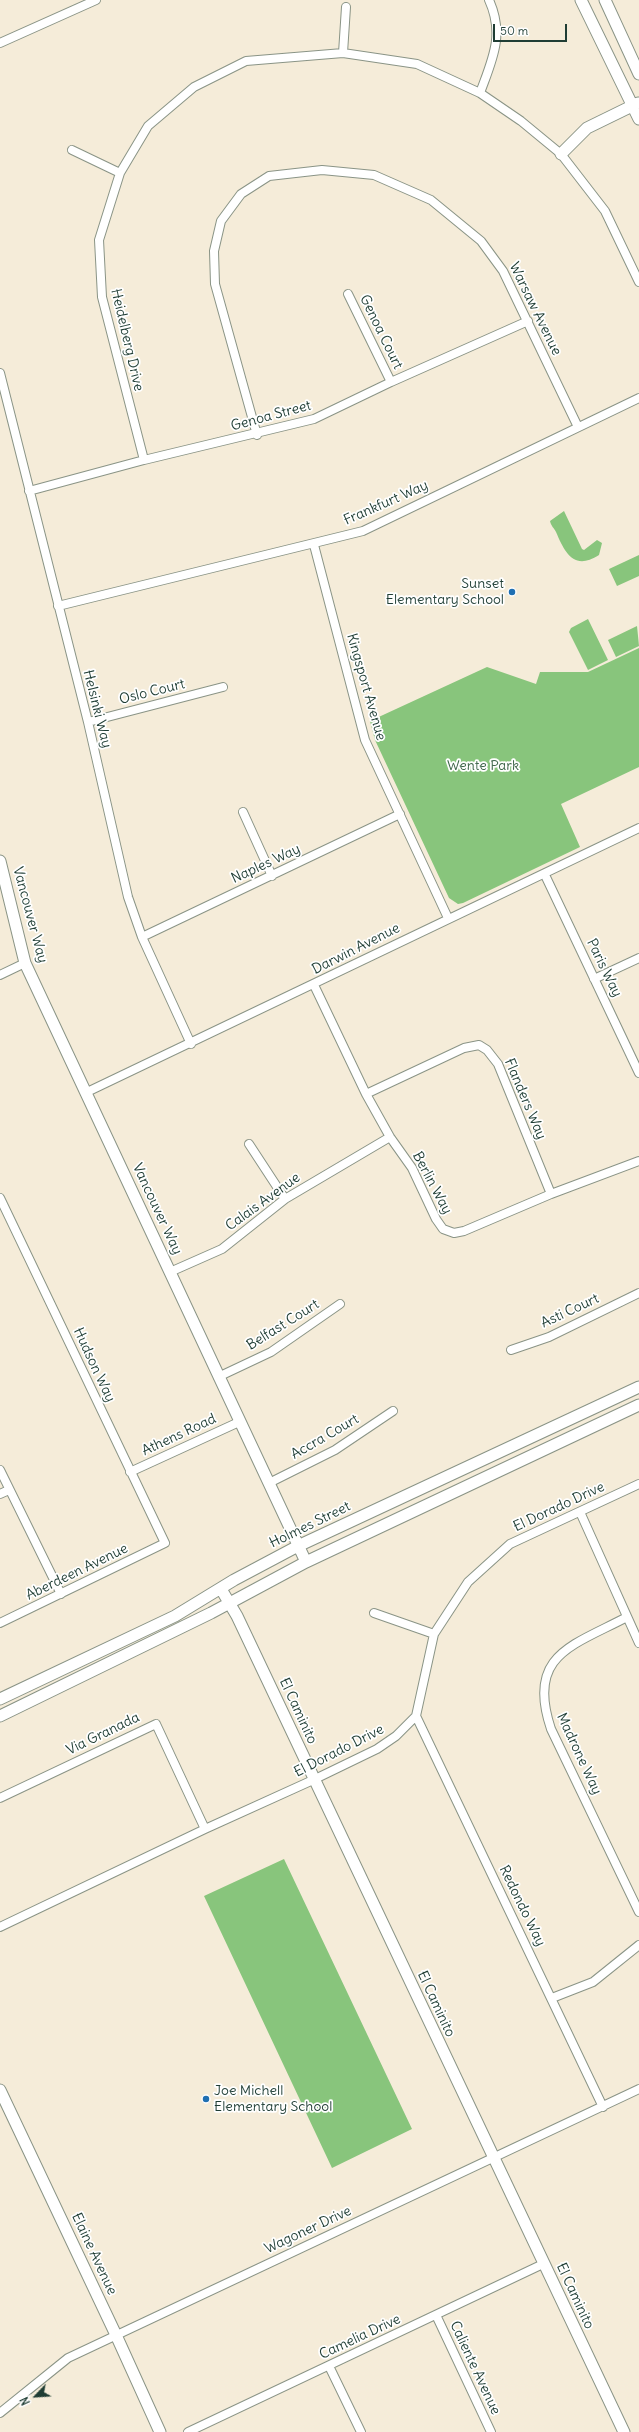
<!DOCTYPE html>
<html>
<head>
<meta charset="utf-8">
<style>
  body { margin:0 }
  #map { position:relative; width:639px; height:2432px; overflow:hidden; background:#f5ecd9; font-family:Delius,sans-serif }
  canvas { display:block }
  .north { position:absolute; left:16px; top:2376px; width:40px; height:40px; -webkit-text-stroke:3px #fff; paint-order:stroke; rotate:245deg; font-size:11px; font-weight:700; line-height:16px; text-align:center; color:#1f3d34 }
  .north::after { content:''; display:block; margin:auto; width:14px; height:18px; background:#1f3d34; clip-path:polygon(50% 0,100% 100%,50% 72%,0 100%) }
  .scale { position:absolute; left:493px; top:24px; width:74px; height:18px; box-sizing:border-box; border:2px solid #1f3d34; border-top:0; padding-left:5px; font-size:12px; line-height:14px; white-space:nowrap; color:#1f3d34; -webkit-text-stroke:3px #fff; paint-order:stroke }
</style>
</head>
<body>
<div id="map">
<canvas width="639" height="2432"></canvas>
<div class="north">N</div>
<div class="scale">50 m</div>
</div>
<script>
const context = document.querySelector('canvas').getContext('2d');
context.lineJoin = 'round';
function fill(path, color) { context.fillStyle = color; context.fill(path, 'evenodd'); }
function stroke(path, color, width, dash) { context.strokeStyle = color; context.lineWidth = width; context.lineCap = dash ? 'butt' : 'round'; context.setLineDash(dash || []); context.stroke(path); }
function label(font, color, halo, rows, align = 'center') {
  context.font = font + ' Delius,sans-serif'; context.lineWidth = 3.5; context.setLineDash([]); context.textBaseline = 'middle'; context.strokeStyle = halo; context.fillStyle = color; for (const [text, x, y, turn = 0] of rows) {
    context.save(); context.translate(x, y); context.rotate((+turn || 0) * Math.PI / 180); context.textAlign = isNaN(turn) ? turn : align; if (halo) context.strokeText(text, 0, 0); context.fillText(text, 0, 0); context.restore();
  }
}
fill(new Path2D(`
  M564 511 582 549 584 550 597 540 602 543 599 555C574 571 565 553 556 532 554 528 551 526 550 521Z
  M639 555V576L617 586 609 569Z
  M588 619 608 660 588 670 569 632 571 628Z
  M637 626 639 646 616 657 608 640Z
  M639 648V767L561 804 580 847 463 903 458 904 449 898 375 740 370 721 487 667 536 684 540 672H588Z
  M284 1859 412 2129 332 2168 204 1896Z`), '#88c57c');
const street = new Path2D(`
  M0 43 96 0
  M343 53 346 7
  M480 93C492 60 505 35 489 0
  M72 150 120 173
  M348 294 391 382
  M0 373 88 722 128 897 142 937 191 1044
  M257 435 215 284 214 251 221 221 241 194 269 176 322 170 374 175 431 200 481 241 503 271 578 427
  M144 460 102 297 99 240 120 173 148 126 194 87 246 61 343 53 417 64 480 93 521 121 561 154 605 211 639 282
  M29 491 144 460 314 419 391 382 528 321
  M314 545 365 740 448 918
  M58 606 363 531 639 398
  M88 722 223 687
  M243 812 272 876
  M545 875 639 1073
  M142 937 400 814
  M0 975 25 963
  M594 979 639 958
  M314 985 366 1094 390 1137 412 1168 436 1219 443 1229 454 1233 464 1231 551 1194 639 1161
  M85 1093 639 828
  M366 1094 464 1048 479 1045 487 1050 498 1064 551 1194
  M249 1144 285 1199
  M0 1198 165 1543 0 1623
  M170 1272 222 1249 285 1199 390 1137
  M511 1350 549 1337 639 1293
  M218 1377 271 1352 340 1304
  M0 1470 61 1594
  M130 1472 239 1422
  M269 1483 335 1450 393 1411
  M0 1494 9 1490
  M580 1512 639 1643
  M374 1613 434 1634
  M627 1617C572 1646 526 1655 551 1729L639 1912
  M416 1716 603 2107
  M0 1798 156 1724 205 1829
  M0 1927 205 1829 313 1780 377 1749 396 1736 416 1716 434 1634 468 1582 510 1544 639 1484
  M552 1998 593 1982 639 1945
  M436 2315 491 2432
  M329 2366 361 2432
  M0 2413 68 2358 639 2089
  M188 2432 543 2264`);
const secondary = new Path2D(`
  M581 0 639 119
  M605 0 639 74
  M561 154 587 128 638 103
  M0 861 25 963 306 1562
  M221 1589 237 1616 624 2432
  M0 1699 175 1616 234 1580 298 1546 639 1387
  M0 1716 211 1613 306 1562 639 1405
  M0 2090 116 2335 160 2432`);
stroke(street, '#8a9486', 10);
stroke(secondary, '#8a9486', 13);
stroke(street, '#fff', 8);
stroke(secondary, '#fff', 11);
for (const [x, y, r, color] of [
  [512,592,4,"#1f6fb2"],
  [206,2099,4,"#1f6fb2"]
]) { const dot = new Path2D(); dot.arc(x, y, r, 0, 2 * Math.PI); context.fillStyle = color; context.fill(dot); stroke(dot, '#fff', 1.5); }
label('14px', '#1f3d34', '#fff', [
  ["Warsaw Avenue",535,309,64],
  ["Genoa Court",381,332,64],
  ["Heidelberg Drive",127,340,77],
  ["Genoa Street",271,416,-15],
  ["Frankfurt Way",386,503,-24],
  ["Kingsport Avenue",366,687,74],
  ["Oslo Court",152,692,-14],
  ["Helsinki Way",97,709,76],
  ["Naples Way",266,864,-25],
  ["Vancouver Way",30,915,75],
  ["Darwin Avenue",356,949,-27],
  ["Paris Way",604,968,64],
  ["Flanders Way",525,1099,67],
  ["Berlin Way",432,1183,62],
  ["Calais Avenue",263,1202,-36],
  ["Vancouver Way",157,1209,65],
  ["Asti Court",570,1311,-25],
  ["Belfast Court",283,1325,-32],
  ["Hudson Way",94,1365,65],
  ["Athens Road",179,1435,-25],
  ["Accra Court",325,1437,-30],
  ["El Dorado Drive",559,1507,-25],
  ["Holmes Street",310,1525,-26],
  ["Aberdeen Avenue",77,1572,-26],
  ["El Caminito",298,1711,65],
  ["Via Granada",103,1734,-26],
  ["El Dorado Drive",339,1751,-27],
  ["Madrone Way",579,1754,65],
  ["Redondo Way",522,1906,64],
  ["El Caminito",436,2004,65],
  ["Wagoner Drive",308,2230,-25],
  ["Elaine Avenue",94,2254,65],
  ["El Caminito",575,2296,65],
  ["Camelia Drive",360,2337,-25],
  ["Caliente Avenue",475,2368,65]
]);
label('14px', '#1f3d34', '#fff', [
  ["Sunset",504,584],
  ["Elementary School",504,600],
  ["Joe Michell",214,2091,"left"],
  ["Elementary School",214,2107,"left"]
], 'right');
label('14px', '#3e664a', '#fff', [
  ["Wente Park",483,766]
]);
</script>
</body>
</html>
